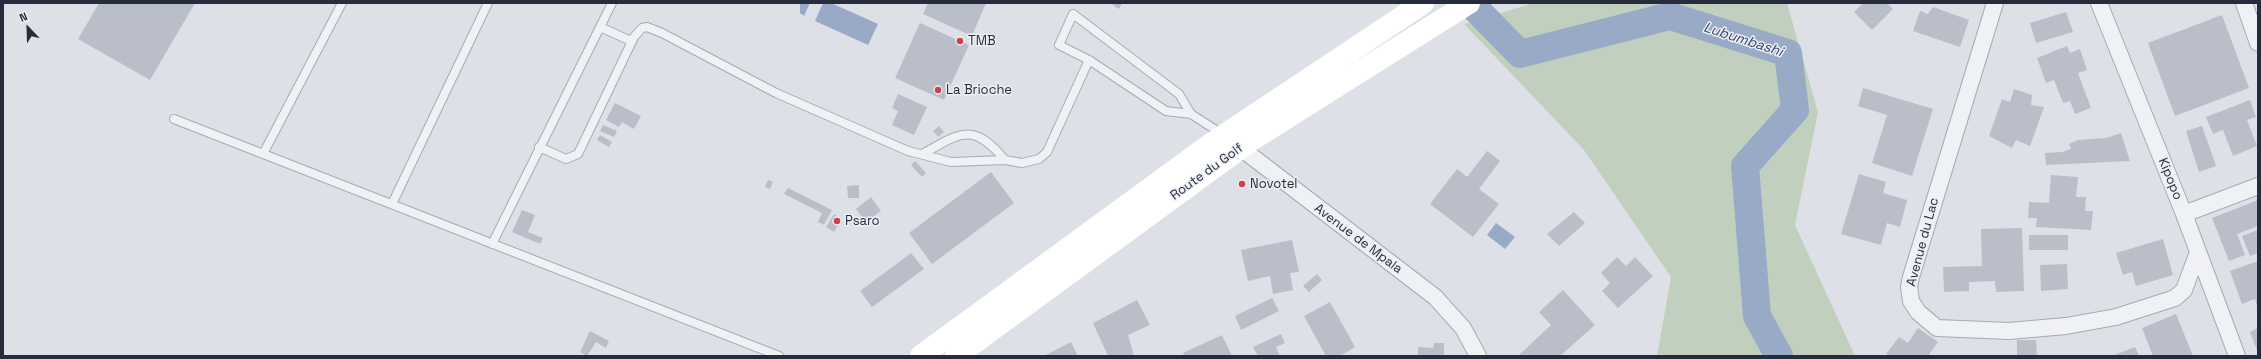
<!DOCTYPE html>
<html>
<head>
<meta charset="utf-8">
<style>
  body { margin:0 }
  #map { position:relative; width:2261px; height:359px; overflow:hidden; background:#dde0e6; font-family:"Space Grotesk",sans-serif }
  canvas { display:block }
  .frame { position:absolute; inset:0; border:4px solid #272c3d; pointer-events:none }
  .north { position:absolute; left:8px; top:8px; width:40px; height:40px; -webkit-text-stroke:3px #eceff4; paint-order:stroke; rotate:337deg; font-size:11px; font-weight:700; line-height:16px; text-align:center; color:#272c3d }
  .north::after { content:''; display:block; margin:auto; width:14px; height:18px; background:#272c3d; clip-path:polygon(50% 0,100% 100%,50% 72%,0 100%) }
</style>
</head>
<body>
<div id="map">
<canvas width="2261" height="359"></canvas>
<div class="frame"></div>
<div class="north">N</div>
</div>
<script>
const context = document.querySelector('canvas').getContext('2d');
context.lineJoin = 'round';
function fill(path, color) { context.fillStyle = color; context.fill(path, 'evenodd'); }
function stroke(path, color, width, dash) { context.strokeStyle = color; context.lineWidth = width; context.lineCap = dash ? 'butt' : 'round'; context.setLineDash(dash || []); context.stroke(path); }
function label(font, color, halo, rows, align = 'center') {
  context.font = font + ' "Space Grotesk",sans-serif'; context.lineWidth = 3; context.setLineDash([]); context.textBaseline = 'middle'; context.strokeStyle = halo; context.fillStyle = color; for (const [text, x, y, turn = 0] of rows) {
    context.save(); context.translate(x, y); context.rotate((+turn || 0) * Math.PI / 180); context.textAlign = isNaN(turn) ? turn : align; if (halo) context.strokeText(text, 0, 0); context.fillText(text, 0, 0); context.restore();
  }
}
fill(new Path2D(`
  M1534 3H1787L1818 112 1795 225 1855 356H1657L1671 277 1584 150 1464 24Z`), '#c1d0be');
fill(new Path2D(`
  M800 3H810L804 16 800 13Z
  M823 3H831L878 24 868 45 815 21Z
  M1496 223 1515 237 1505 249 1487 235Z`), '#98aac6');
stroke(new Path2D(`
  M1470 3 1520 54 1670 16 1788 53 1795 110 1745 166 1757 316 1779 356`), '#98aac6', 28);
fill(new Path2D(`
  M99 3H195L150 80 78 39Z
  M928 3H986L972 36 923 14Z
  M1110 3H1122L1119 9Z
  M1863 3H1887L1893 9 1872 30 1854 12Z
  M1933 7 1969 20 1960 47 1913 31 1920 11 1928 14Z
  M2066 12 2073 32 2036 43 2030 23Z
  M2222 15 2249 88 2175 116 2148 43Z
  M920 23 969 45 944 100 895 78Z
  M2067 46 2070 53 2080 49 2087 70 2078 73 2091 108 2075 114 2070 101 2063 103 2054 80 2046 83 2037 58Z
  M1863 88 1933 109 1912 176 1872 163 1887 115 1858 106Z
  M2014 89 2032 95 2031 105 2044 107 2030 146 2016 140 2012 148 1989 136 2002 99 2010 102Z
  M898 94 927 107 914 135 892 125 898 111 892 108Z
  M2250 100 2256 117 2247 120 2257 146 2233 156 2223 130 2213 134 2206 117Z
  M615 103 641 116 634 129 622 122 619 127 606 120Z
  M603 125 617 131 614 137 600 131Z
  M939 126 944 132 938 137 933 131Z
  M2202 126 2216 166 2199 172 2186 131Z
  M2121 133 2130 161 2046 165 2045 153 2062 152 2071 149 2069 144 2078 140 2106 138Z
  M600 135 612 142 609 147 597 140Z
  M1487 151 1500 161 1479 189 1499 204 1473 237 1430 204 1457 169 1467 177Z
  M915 161 926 173 922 177 911 165Z
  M991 172 1014 203 932 264 909 233Z
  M1859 174 1886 182 1883 193 1907 200 1900 227 1887 223 1881 245 1841 234Z
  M2051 175 2078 177 2076 197H2086L2085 211H2093L2091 230 2036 227 2037 218H2028L2029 202 2049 203Z
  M768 180 773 182 770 189 765 187Z
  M859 185V198H848L847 186Z
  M788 188 832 210 824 225 818 222 822 213 784 194Z
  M871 197 881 211 866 222 856 209Z
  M2258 200V226L2237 234 2245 255 2229 261 2212 218Z
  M522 210 535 215 528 232 543 238 540 244 512 232Z
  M1574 212 1585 223 1559 246 1547 234Z
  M834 214 842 219 834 232 826 227Z
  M2022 228 2024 291 1996 292 1995 281 1969 282V291L1944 292 1943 267 1982 266 1981 229Z
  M2258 230V253L2250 256 2242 236Z
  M2029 235H2068V250H2029Z
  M2163 239 2173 275 2136 286 2132 272 2123 275 2116 253Z
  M1292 240 1299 272 1290 273 1293 290 1273 294 1270 276 1248 281 1241 250Z
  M911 253 924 269 872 307 860 291Z
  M1617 257 1626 266 1635 257 1653 276 1618 308 1602 291 1610 283 1601 273Z
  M2258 261V309L2255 299 2242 304 2230 271Z
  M2067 264 2068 289 2041 291 2040 265Z
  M1317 274 1322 280 1309 292 1303 286Z
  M1563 290 1595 325 1560 356H1520L1519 355 1551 325 1539 312Z
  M1272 298 1279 311 1241 330 1235 316Z
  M1137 300 1150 325 1128 335 1134 356H1108L1093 323Z
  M1330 302 1355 347 1340 356H1326L1304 316Z
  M2176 314 2193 356H2153L2142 328Z
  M1918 328 1938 342 1928 356H1889L1886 354 1899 337 1908 343Z
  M2258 328V353L2250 332Z
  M590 331 609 341 606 348 596 342 587 356 580 352Z
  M1281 334 1285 343 1276 347 1280 356H1258L1253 347Z
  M1222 335 1232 356H1185L1183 353Z
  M2017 340H2036L2037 356H2017Z
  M1071 342 1078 356H1044Z
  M1434 343H1444V356H1418V347L1433 348Z
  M2135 347 2139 356H2112Z`), '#babec9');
const lane = new Path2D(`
  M600 27 631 41
  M1191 114 1166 111 1089 60 1059 45 1073 14 1179 94 1191 114 1222 134
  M174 119 779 356
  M539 147 566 159 578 154 634 37 642 28 647 27 662 33 776 93 908 151 951 162 1005 160 1022 163 1039 159 1047 152 1089 60
  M263 154 342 3
  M922 154C961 133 972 121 1005 160
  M392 204 488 3
  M492 244 612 3`);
const street = new Path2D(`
  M1995 3 1911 277 1909 287 1911 301 1918 312 1937 328 2009 331 2066 326 2116 317 2175 298 2184 290 2198 252
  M2099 3 2184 214 2237 356
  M2244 3 2258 43
  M1233 142 1435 297 1463 328 1478 356
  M2184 214 2258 186`);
stroke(lane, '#a6aab3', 10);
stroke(street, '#a6aab3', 18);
stroke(lane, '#eff1f5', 8);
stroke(street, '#eff1f5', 16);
stroke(new Path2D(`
  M921 356 1211 144 1423 3
  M956 356 1250 141 1469 3`), '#fff', 22);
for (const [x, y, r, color] of [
  [960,41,4,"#cb4249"],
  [938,90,4,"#cb4249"],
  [1242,184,4,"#cb4249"],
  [837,221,4,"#cb4249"]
]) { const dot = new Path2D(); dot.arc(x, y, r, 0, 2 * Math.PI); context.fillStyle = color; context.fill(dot); stroke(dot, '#eceff4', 1.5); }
label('13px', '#272c3d', '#eceff4', [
  ["TMB",968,41],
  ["La Brioche",946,90],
  ["Novotel",1250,184],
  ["Psaro",845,221]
], 'left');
label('13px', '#272c3d', '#eceff4', [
  ["Route du Golf",1207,172,-36],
  ["Kipopo",2170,179,68],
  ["Avenue de Mpala",1358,239,37],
  ["Avenue du Lac",1923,242,-75]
]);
label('italic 14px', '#32476f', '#eceff4', [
  ["Lubumbashi",1743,40,18]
]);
</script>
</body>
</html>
